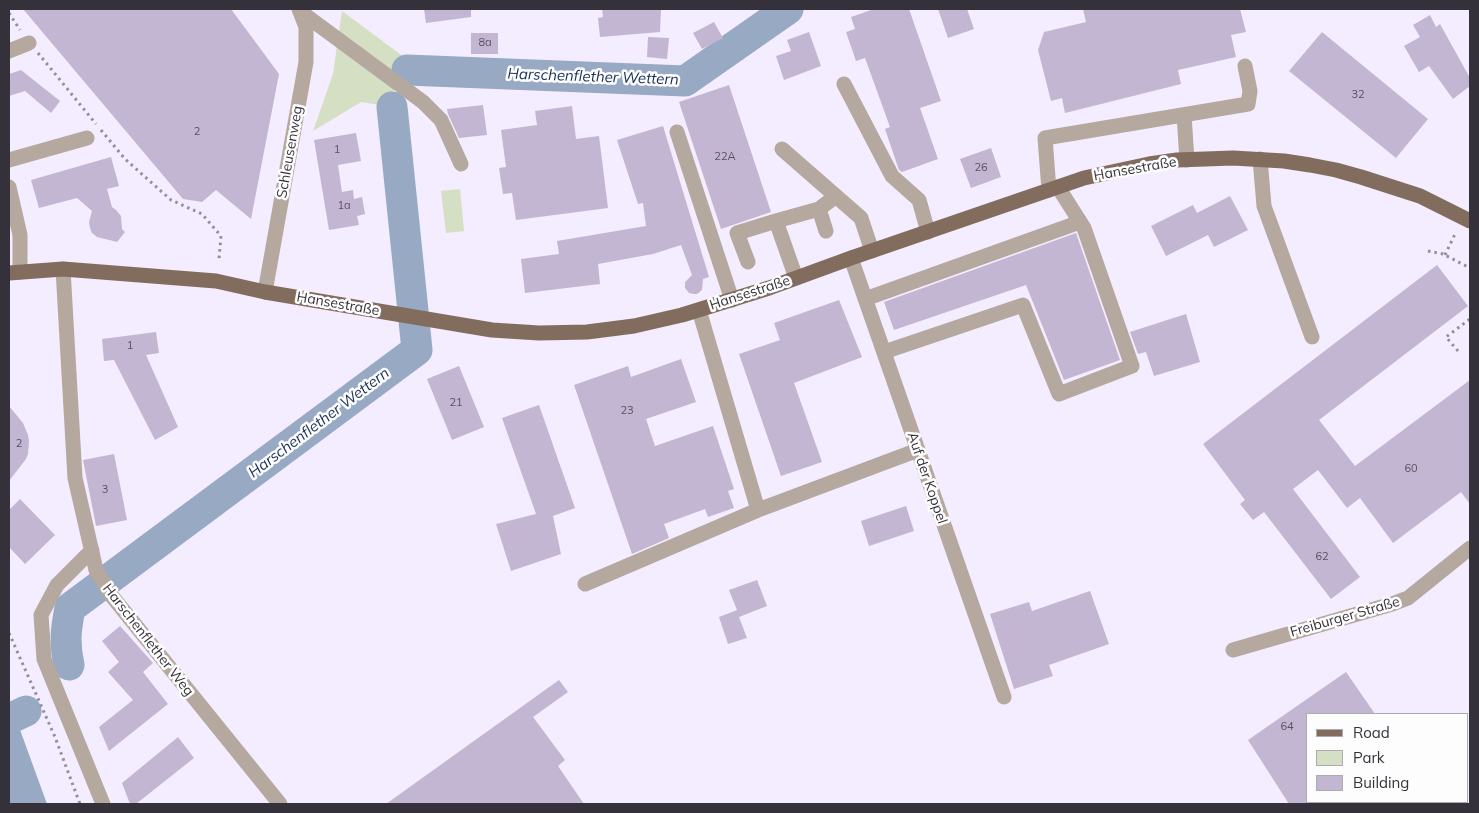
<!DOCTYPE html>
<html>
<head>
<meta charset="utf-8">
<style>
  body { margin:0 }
  #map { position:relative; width:1479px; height:813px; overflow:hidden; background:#f4ecff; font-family:Mulish,sans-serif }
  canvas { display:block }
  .frame { position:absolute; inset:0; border:10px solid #35313a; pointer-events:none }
  .legend { position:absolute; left:1306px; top:713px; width:162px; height:90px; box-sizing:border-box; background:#fdfdfd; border:1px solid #adabaf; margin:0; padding:6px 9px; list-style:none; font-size:15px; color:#35313a }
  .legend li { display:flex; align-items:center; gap:10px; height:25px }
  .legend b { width:25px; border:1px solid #adabaf }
</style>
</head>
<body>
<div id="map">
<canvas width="1479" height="813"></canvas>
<div class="frame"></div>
<ul class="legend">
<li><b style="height:6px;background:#826c5d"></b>Road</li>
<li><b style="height:14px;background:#d4dfc3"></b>Park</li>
<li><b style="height:14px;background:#c3b6d2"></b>Building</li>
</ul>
</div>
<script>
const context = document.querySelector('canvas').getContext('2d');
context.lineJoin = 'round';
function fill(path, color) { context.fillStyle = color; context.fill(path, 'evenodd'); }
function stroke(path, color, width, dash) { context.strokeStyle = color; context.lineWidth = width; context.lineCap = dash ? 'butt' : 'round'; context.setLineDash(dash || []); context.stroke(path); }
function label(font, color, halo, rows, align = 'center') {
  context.font = font + ' Mulish,sans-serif'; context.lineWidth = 5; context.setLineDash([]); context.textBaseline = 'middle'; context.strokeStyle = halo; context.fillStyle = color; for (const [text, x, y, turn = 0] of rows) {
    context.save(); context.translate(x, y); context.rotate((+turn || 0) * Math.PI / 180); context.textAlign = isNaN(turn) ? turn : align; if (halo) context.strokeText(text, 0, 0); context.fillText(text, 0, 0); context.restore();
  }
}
fill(new Path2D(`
  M342 11 416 66 405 65 387 106 361 102 313 131 333 74Z
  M460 189 464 231 446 233 441 191Z`), '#d4dfc3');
fill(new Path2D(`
  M9 706 19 727 47 804H9Z`), '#98a9c3');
stroke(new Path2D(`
  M407 70 685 81 788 9
  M69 665C64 642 66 629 70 608L417 350 392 107
  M9 719 26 711`), '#98a9c3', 31);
fill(new Path2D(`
  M23 9H231L279 74 251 219 216 190 202 202 183 199Z
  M424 9H471V17L426 23Z
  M602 9H661L660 32 600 37 598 18 603 17Z
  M874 9H909L941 101 920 108 938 159 902 172 899 170 885 129 890 127 865 58 856 61 846 32 855 29 851 17Z
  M938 9H967L974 29 948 38Z
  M1083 9H1240L1246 32 1231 35 1236 57 1178 70 1181 84 1065 113 1062 98 1051 101 1038 50 1044 32 1086 22Z
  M1430 15 1436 27 1440 24 1470 78V86L1453 99 1429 66 1419 72 1404 46 1420 37 1413 25Z
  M714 22 723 38 702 49 693 33Z
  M809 32 821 66 784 80 776 56 791 51 787 40Z
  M1322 32 1428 119 1396 158 1289 71Z
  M471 33H498V54H471Z
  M648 37 669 38 667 59 647 57Z
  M21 70 60 101 51 113 25 91 9 96V74Z
  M729 85 771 212 721 229 679 102Z
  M483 105 487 135 459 138 448 114 447 109Z
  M572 106 576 139 599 136 608 208 516 220 512 193 503 194 499 168 506 167 501 130 537 125 535 111Z
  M663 126 709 277 703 279 702 290 697 294H694L689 293 685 288V282L692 275 681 245 653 254 598 264 600 284 525 293 521 259 559 254 557 241 646 226 643 203 638 204 617 140Z
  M356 133 361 161 338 165 342 192 353 190 354 199 362 197 365 214 357 216 359 225 329 230 314 140Z
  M991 148 1001 177 971 188 960 159Z
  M111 157 119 186 107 189 112 207 116 210 121 216 122 229 125 232 117 242 97 237 92 233 90 228 89 222 92 211 77 198 39 208 31 180Z
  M1230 196 1248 230 1214 247 1208 235 1166 256 1151 226 1193 205 1197 213Z
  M1076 233 1120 360 1064 380 1026 285 894 330 884 302Z
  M1437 265 1468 306 1319 420 1355 466 1470 380V504L1461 492 1393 543 1360 498 1347 508 1318 470 1293 489 1360 577 1331 599 1264 512 1253 520 1240 504 1245 500 1203 444Z
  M839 300 862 357 794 383 822 462 781 476 739 354 780 340 774 323Z
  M1186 314 1200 362 1154 376 1146 352 1138 354 1130 332Z
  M156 332 159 353 146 355 178 427 155 440 114 360 104 361 102 339Z
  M681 359 696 402 646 419 655 446 713 426 734 489 728 491 734 508 708 517 705 509 664 524 669 538 632 554 574 385 628 366 631 377Z
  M459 366 484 427 452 440 427 379Z
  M539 405 575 508 553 516 561 554 511 571 496 524 536 514 502 418Z
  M9 406 23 423 28 435 29 441 28 454 26 459 9 481Z
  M114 454 127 520 96 526 83 460Z
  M20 499 55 535 25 564 9 547V510Z
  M906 506 914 531 869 546 861 521Z
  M757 580 767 606 739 617 747 638 728 644 719 617 737 610 729 590Z
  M1090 591 1109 644 1049 665 1053 676 1014 689 990 614 1029 602 1032 611Z
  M120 626 153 663 143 672 168 704 109 751 99 727 133 700 108 672 119 662 102 641Z
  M1346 672 1375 714H1308V804H1289L1248 740Z
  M559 680 568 692 533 717 565 760 558 766 584 804H386Z
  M178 737 194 758 136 804H130L122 783Z`), '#c3b6d2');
stroke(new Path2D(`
  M9 13 20 30
  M38 53 96 124
  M101 130 125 159 171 200 202 214 221 236 219 259
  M1428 251 1443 254 1470 268
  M1445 255 1456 232
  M1458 351 1446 337 1470 319
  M9 633 55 737 80 804`), '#948e9c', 3, [2.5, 4]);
stroke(new Path2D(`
  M301 12 423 102 441 120 461 164
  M9 51 29 43
  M844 84 892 176 919 200 928 232
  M1184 115 1187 160
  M677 132 732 300
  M782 149 861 218 872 251
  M1260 159 1264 206 1312 337
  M9 160 87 138
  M9 187 20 235V272
  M1049 190 1045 138 1248 104 1250 91 1245 66
  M819 209 826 231
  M851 258 1004 697
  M748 262 737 233 776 221
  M63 269 75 478 96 570 111 595 280 804
  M796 278 776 221 819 209 836 196
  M265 292 306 62V27L299 9
  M865 299 1080 222
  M699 310 758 510 918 450
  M884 352 1023 305 1059 394 1132 366 1084 228 1058 187
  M92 550 57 585 41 615 44 659 103 804
  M585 584 758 510
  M1233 650 1392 604 1408 598 1470 548`), '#b4a89f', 15);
stroke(new Path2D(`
  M9 273 63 269 216 281 265 292 492 330 539 333 587 332 634 326 682 315 769 288 851 258 1084 178 1149 164 1177 160 1233 158 1284 161 1310 165 1336 170 1361 177 1420 196 1470 221`), '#826c5d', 15);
label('11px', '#585260', null, [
  ["8a",485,43],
  ["32",1358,95],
  ["2",197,132],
  ["1",337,150],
  ["22A",725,157],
  ["26",981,168],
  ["1a",344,206],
  ["1",130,346],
  ["21",456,403],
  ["23",627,411],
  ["2",19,444],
  ["60",1411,469],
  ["3",105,490],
  ["62",1322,557],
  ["64",1287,727]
]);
label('14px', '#35313a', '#fdfdfd', [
  ["Schleusenweg",290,152,-80],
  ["Hansestraße",1135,169,-10],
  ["Hansestraße",750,293,-18],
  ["Hansestraße",338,304,10],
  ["Auf der Koppel",927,478,71],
  ["Freiburger Straße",1345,617,-16],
  ["Harschenflether Weg",148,640,52]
]);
label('italic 15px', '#182f54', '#fdfdfd', [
  ["Harschenflether Wettern",593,77,2],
  ["Harschenflether Wettern",319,423,-37]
]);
</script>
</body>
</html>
